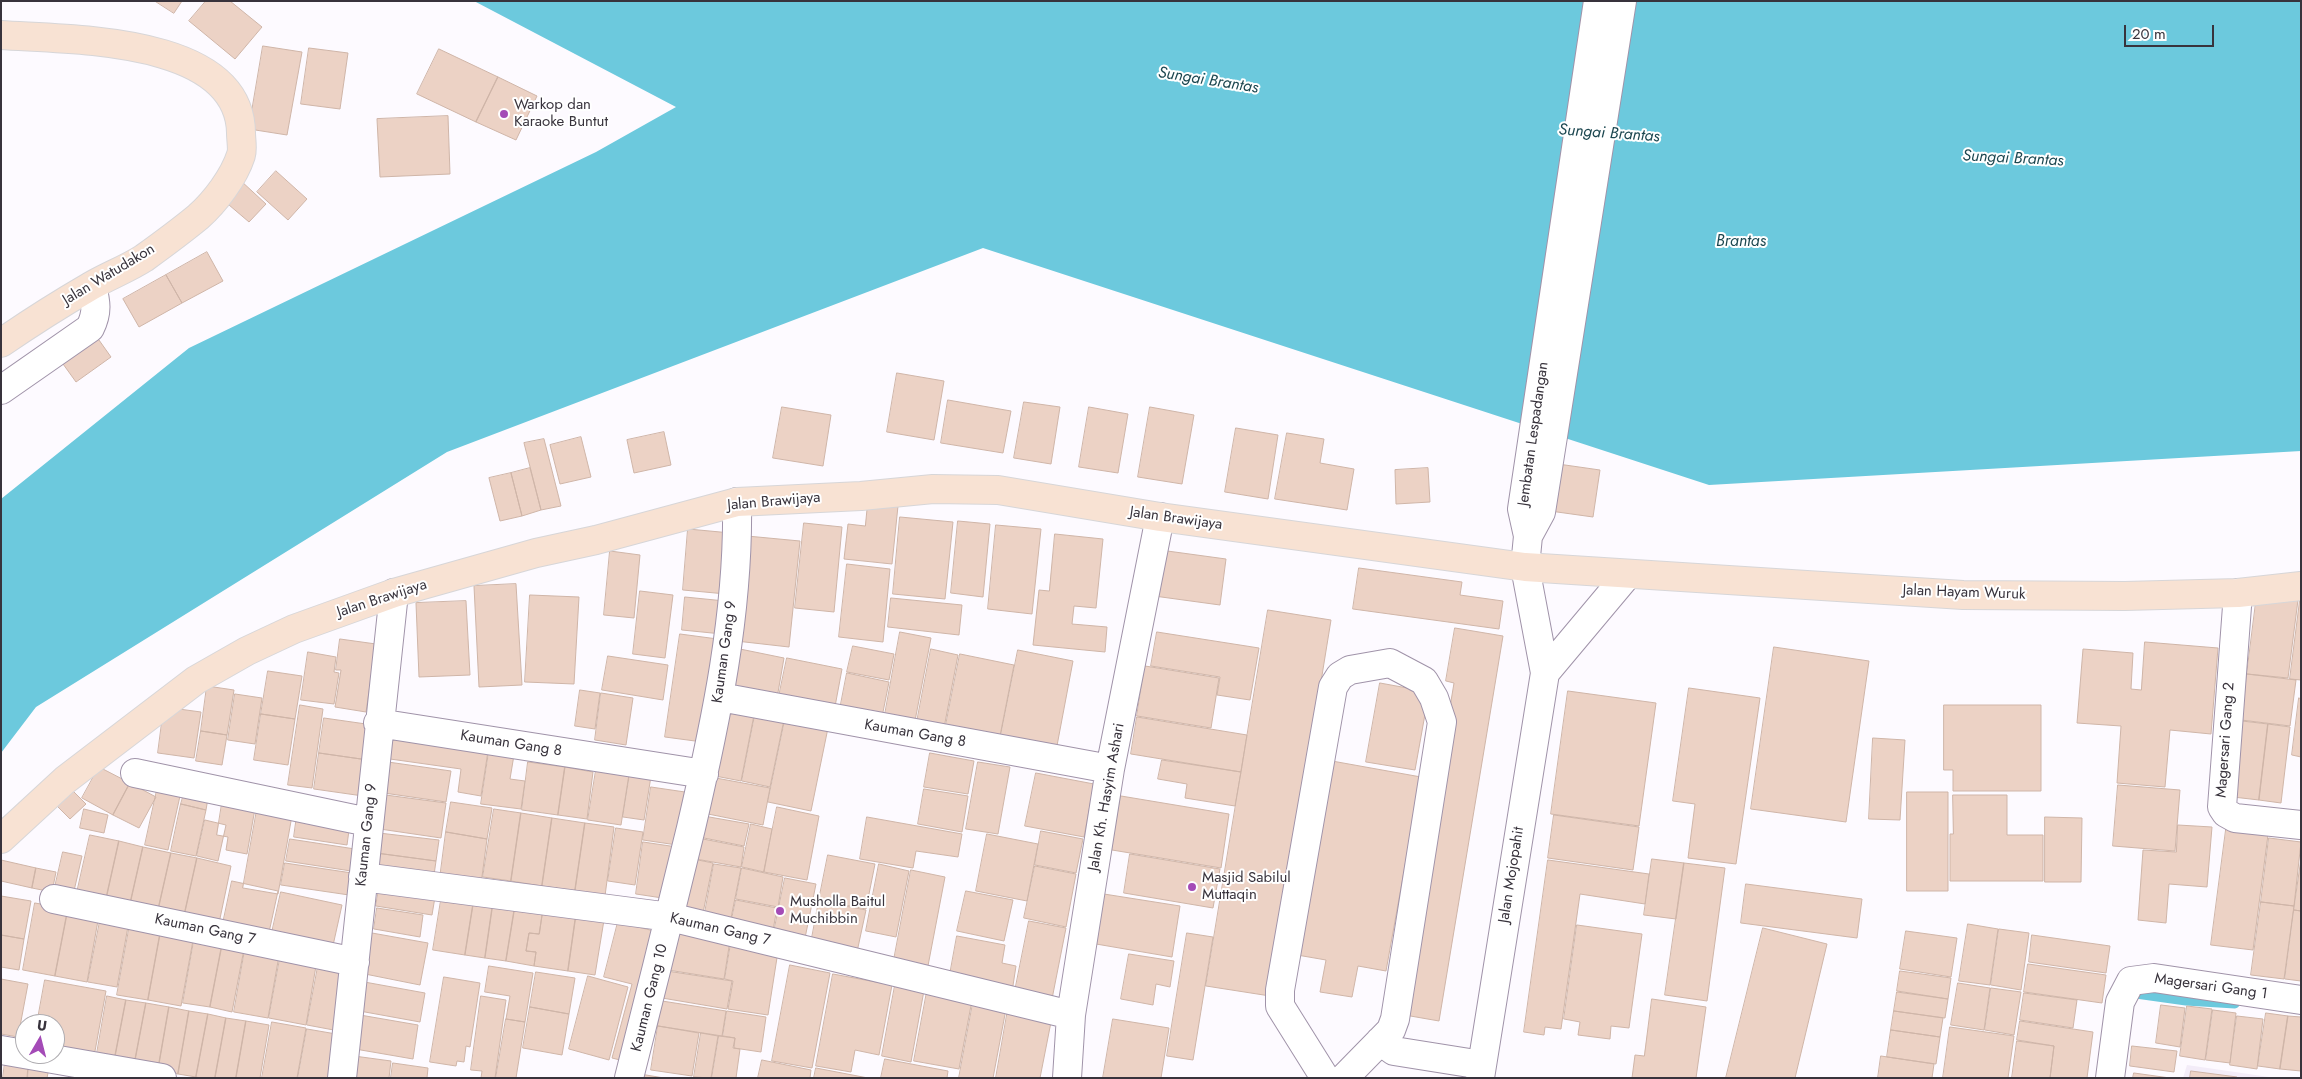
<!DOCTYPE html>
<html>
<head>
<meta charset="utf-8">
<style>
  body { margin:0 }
  #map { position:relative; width:2302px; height:1079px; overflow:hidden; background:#fdfaff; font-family:Jost,sans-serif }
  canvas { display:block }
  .frame { position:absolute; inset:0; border:2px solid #38333c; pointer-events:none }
  .north { position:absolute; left:15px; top:1014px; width:50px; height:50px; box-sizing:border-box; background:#fff; border:1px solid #afadb1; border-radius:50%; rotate:8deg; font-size:14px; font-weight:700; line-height:20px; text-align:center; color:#38333c }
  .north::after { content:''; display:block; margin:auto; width:18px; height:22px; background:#a44bb7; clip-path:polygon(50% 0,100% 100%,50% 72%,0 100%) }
  .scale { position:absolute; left:2124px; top:25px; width:90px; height:22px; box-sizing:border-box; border:2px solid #38333c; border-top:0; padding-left:6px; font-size:15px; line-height:18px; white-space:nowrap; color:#38333c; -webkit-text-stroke:4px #fff; paint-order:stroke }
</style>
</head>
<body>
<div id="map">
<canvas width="2302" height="1079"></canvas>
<div class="frame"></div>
<div class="north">U</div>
<div class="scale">20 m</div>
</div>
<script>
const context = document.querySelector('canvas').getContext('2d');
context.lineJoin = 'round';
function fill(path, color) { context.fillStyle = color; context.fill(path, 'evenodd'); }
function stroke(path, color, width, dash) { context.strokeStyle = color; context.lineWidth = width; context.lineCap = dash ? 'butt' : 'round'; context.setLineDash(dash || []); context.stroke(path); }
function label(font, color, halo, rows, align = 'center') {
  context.font = font + ' Jost,sans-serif'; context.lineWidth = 4; context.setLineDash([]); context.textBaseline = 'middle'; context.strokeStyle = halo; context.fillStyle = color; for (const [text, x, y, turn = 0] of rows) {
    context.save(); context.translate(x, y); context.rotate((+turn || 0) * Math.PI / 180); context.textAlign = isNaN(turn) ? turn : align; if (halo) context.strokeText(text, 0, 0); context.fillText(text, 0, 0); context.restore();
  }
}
fill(new Path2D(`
  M2187 1065 2276 1078H2183Z`), '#f3ecf8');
fill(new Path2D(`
  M474 1H2301V451L1709 485 983 248 447 452 36 707 1 753V499L189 348 596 152 676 107Z`), '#6cc9dd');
stroke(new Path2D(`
  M2129 993 2186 1001 2235 1004`), '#6cc9dd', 9);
const building = new Path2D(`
  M155 1H182L174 13Z
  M206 1H230L262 27 235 59 189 21Z
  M263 46 302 52 287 135 249 129Z
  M309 48 348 53 340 109 301 104Z
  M439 49 498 77 476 122 417 94Z
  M498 77 537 96 516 140 476 122Z
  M448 116 450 174 380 177 377 119Z
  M276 171 307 199 288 220 257 192Z
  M240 180 266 204 249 222 222 199Z
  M207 252 223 281 182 303 166 275Z
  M166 275 182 303 139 327 123 299Z
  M94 333 111 357 76 382 58 357Z
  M897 373 944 381 934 440 887 432Z
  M948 400 1011 411 1003 453 941 443Z
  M1024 402 1060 407 1051 464 1014 458Z
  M782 407 831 415 823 466 773 458Z
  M1089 407 1128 414 1118 473 1079 467Z
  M1150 407 1194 415 1182 484 1138 477Z
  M1236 428 1278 435 1268 499 1225 492Z
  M664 432 671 465 634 473 627 440Z
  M1287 433 1324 439 1320 463 1354 469 1347 510 1275 499Z
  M581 437 591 477 560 484 550 445Z
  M544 439 561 506 541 510 524 443Z
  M1558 464 1600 470 1593 517 1550 511Z
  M530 468 541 510 522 516 511 473Z
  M1428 468 1430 502 1396 504 1395 470Z
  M511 473 522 516 500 521 489 478Z
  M868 503 898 506 892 564 844 559 848 524 865 526Z
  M900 517 953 522 945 599 893 594Z
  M958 521 990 524 983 597 951 593Z
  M804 523 842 527 834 612 795 608Z
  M996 525 1041 529 1032 614 988 609Z
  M688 529 731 533 726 594 683 590Z
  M1055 534 1103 539 1096 608 1074 606 1072 624 1107 627 1105 652 1033 645 1039 590 1049 591Z
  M747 536 800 541 789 647 736 641Z
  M1160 550 1226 559 1220 605 1154 596Z
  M610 551 640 555 634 618 604 615Z
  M847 564 890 569 883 642 839 637Z
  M1359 568 1462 582 1460 595 1503 601 1499 629 1353 609Z
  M516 584 522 685 479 687 474 586Z
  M2301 590V680L2290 679Z
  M640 591 673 595 665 658 633 654Z
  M2257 594 2298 600 2288 678 2247 674Z
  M530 595 579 597 574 684 525 682Z
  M685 597 725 601 722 634 682 630Z
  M891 598 962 605 959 635 888 627Z
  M466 601 470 675 419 677 416 603Z
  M1268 610 1331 620 1270 996 1206 986Z
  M1455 628 1503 636 1439 1021 1399 1014 1454 683 1446 681Z
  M900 632 931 638 914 726 884 720Z
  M1157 632 1259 648 1250 700 1217 695 1220 677 1151 666Z
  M680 634 725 640 710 743 665 737Z
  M340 639 376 644 366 712 335 707 341 670H336Z
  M2145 642 2218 648 2211 734 2170 730 2165 787 2117 783 2121 726 2077 723 2083 649 2133 653 2131 689 2141 690Z
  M853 646 894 654 889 680 847 672Z
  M1774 647 1869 661 1846 822 1751 809Z
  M735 648 784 658 776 704 727 694Z
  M931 649 958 655 943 733 916 727Z
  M1018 650 1073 661 1056 751 1000 740Z
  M308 652 336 657 334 672 339 673 334 704 301 700Z
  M960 654 1014 665 999 741 945 730Z
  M608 656 668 665 663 700 602 690Z
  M787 658 842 669 834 712 778 701Z
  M1145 666 1219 678 1211 728 1137 716Z
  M268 671 302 676 295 719 261 714Z
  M847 673 889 682 882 717 840 709Z
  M2247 674 2296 680 2290 726 2241 720Z
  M1380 683 1429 692 1415 770 1366 762Z
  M207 686 234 690 227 735 201 731Z
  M1689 688 1760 698 1736 864 1688 858 1695 804 1673 801Z
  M580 690 600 693 595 729 575 726Z
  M1568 691 1656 703 1639 826 1551 814Z
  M601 693 633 698 626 745 595 740Z
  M235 694 262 698 255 744 228 740Z
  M2299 698 2301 699V757L2292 755Z
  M724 704 755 710 741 781 710 775Z
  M300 705 323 709 312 788 288 785Z
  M1944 705H2041V791H1953V770H1944Z
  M164 707 201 712 194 758 158 753Z
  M756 710 785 715 770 787 742 781Z
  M261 714 295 719 288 765 254 760Z
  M786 715 829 723 811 811 768 802Z
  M1137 717 1247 735 1241 772 1131 754Z
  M324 718 373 725 368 760 319 753Z
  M2242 721 2268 724 2259 800 2233 797Z
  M2268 724 2290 727 2281 803 2259 800Z
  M387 730 489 745 481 796 458 792 461 769 383 758Z
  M201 731 227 735 222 765 196 761Z
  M1873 738 1905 740 1900 820 1869 819Z
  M490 745 515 749 510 779 525 781 521 809 481 804Z
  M319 753 368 760 363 796 314 789Z
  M930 753 974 761 968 794 924 787Z
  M1162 760 1241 772 1235 806 1185 798 1187 784 1158 779Z
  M381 761 451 771 446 802 377 792Z
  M1332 761 1421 777 1386 971 1358 966 1352 997 1320 992 1326 960 1297 955Z
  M528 762 565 767 558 815 522 810Z
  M978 762 1010 767 998 834 966 829Z
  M597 764 630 768 621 825 588 820Z
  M99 767 130 783 113 815 82 798Z
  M565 767 593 772 587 819 558 815Z
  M631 767 652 770 644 820 623 817Z
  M1036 773 1094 784 1084 837 1025 826Z
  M705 776 770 788 763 825 698 812Z
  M159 781 182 787 168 850 145 845Z
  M130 783 156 797 139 828 113 815Z
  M2118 785 2180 790 2175 851 2113 846Z
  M186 787 209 792 206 810 181 804Z
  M651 787 685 792 677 845 643 840Z
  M70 788 86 804 70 819 54 803Z
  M924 789 968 796 962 832 918 824Z
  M1907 792H1948V891H1907Z
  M378 794 446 803 441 838 373 828Z
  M1953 795H2007V835H2043V881H1950V834H1953Z
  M1121 796 1229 814 1221 868 1112 850Z
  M223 797 256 803 247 854 226 850 228 837 217 835Z
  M451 802 492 808 487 839 446 832Z
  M181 804 206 810 196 856 171 851Z
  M258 804 293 810 278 894 243 888Z
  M777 807 819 816 807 880 764 872Z
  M84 809 108 815 104 833 80 828Z
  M494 809 521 813 511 881 483 877Z
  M521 813 552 818 542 886 511 881Z
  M297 815 350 823 347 845 294 837Z
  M698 815 749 824 744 846 694 836Z
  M1554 815 1639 827 1633 870 1548 858Z
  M867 817 962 834 958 857 916 851 913 868 860 859Z
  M2045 817 2082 818 2081 882H2045Z
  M552 818 585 823 575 891 542 886Z
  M205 820 226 825 218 861 197 856Z
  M2227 822 2269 827 2253 950 2211 945Z
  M585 823 614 827 605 896 575 891Z
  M751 824 772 829 764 872 742 867Z
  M2178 825 2212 827 2207 887 2169 884 2166 923 2138 920 2143 850 2176 852Z
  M616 828 643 832 635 885 608 881Z
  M1041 831 1083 839 1076 873 1035 865Z
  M446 832 487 839 481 884 440 878Z
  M379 833 439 840 436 861 376 853Z
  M987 834 1038 844 1027 901 976 891Z
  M90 835 119 841 105 904 76 897Z
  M693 837 744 847 741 867 690 858Z
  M2269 838 2301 842 2294 906 2261 902Z
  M290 839 355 849 351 871 286 861Z
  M119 841 143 847 129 909 105 904Z
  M643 842 677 847 669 899 636 894Z
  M143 847 171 853 157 915 129 909Z
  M63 852 82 856 74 891 55 887Z
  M171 853 197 858 183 921 157 915Z
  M376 853 436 861 433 882 373 874Z
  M1130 854 1220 869 1213 908 1124 893Z
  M828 855 875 864 866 909 819 900Z
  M197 858 231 866 218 928 183 921Z
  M688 858 713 863 702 918 678 913Z
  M1652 859 1684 863 1676 919 1644 915Z
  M2301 859V911L2294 910Z
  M1 860 36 868 32 888 1 881Z
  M1548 860 1649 874 1645 904 1580 894 1561 1029 1545 1027 1544 1035 1524 1032Z
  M285 863 352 873 349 895 281 885Z
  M1684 863 1725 868 1707 1001 1665 995Z
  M714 864 741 868 730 923 704 918Z
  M879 864 909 871 896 937 866 931Z
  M1035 866 1076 874 1066 927 1024 918Z
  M36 868 56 872 52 892 32 888Z
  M742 868 783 877 778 907 736 899Z
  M911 870 945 877 927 971 893 965Z
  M785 878 816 884 804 943 774 932Z
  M232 881 278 891 268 937 222 928Z
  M380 883 436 891 432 915 376 906Z
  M1746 884 1862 899 1857 938 1741 923Z
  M966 891 1013 900 1004 941 957 931Z
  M281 892 342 905 332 950 271 937Z
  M442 894 474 899 465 955 433 950Z
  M1104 894 1180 906 1172 957 1096 944Z
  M1 896 31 901 24 939 1 935Z
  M474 899 493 903 485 958 465 955Z
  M736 900 777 908 772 936 730 928Z
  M819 901 866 910 857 952 811 943Z
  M2261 902 2294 906 2284 979 2251 975Z
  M35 903 68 909 55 976 23 970Z
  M493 903 515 906 506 961 485 958Z
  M515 906 543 910 539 934 529 933 526 951 536 952 534 966 506 961Z
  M377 908 423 915 420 937 374 929Z
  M68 909 99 915 87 982 55 976Z
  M543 910 576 915 568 971 534 966 536 952 526 951 529 933 539 934Z
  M2294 910 2301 911V981L2285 979Z
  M576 915 604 920 595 975 568 971Z
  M101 916 129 921 117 987 88 982Z
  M1029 921 1066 928 1052 999 1015 991Z
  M618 922 662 933 628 1062 612 1058 632 984 604 977Z
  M130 924 161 929 148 1000 117 995Z
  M1968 924 1998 929 1990 985 1959 981Z
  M675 925 731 934 724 979 668 970Z
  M1577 925 1642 934 1629 1028 1611 1026 1610 1039 1578 1035 1580 1022 1564 1019Z
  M1763 928 1827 944 1795 1078H1726Z
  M161 929 194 935 181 1006 148 1000Z
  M1999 929 2029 933 2021 990 1991 985Z
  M1906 931 1957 938 1951 977 1900 969Z
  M372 933 428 943 420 985 365 974Z
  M1187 933 1213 937 1193 1060 1167 1056Z
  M1 935 24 939 19 970 1 967Z
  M195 935 223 940 210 1007 183 1003Z
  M2032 935 2110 946 2106 973 2029 962Z
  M957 936 1005 945 1002 963 1016 966 1012 992 949 980Z
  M732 937 779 945 768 1015 728 1009 733 981 725 979Z
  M223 940 245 944 232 1012 210 1007Z
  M246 944 280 950 268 1018 234 1012Z
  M281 953 317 960 306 1025 269 1018Z
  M1129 954 1174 961 1170 987 1156 984 1153 1005 1121 999Z
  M319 961 351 966 339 1031 307 1025Z
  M2028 964 2106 975 2102 1003 2024 992Z
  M790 965 830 973 812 1068 772 1061Z
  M489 966 533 973 525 1022 506 1019 510 996 485 992Z
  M667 971 732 981 727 1009 662 998Z
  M1900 971 1951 978 1948 999 1897 991Z
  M536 972 575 978 569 1014 530 1007Z
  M833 974 892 985 879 1055 855 1050 851 1072 816 1066Z
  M588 976 628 987 609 1060 569 1049Z
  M444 977 480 983 470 1047 466 1046 464 1062 457 1061 456 1066 430 1062Z
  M1 979 28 984 18 1037 1 1034Z
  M45 980 106 991 93 1062 55 1054V1024H37Z
  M896 980 925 985 911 1062 882 1056Z
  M359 981 425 993 420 1022 354 1010Z
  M1958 983 1990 988 1984 1030 1951 1025Z
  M928 986 973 995 959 1069 914 1061Z
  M1991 988 2021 992 2014 1035 1985 1030Z
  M1897 992 1948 999 1945 1018 1894 1011Z
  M2024 993 2077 1000 2073 1028 2020 1020Z
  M107 996 126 1000 114 1062 96 1059Z
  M481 996 506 1000 495 1078H481L482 1071 471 1070Z
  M1652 999 1706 1007 1696 1078H1632L1635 1055 1644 1056Z
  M126 1000 146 1003 134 1066 114 1062Z
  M662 1001 726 1011 722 1036 658 1026Z
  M146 1003 169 1007 158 1070 134 1066Z
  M973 1003 1006 1009 993 1078H959Z
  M2161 1005 2185 1008 2180 1047 2156 1043Z
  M2187 1006 2212 1009 2205 1060 2180 1056Z
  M169 1007 189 1011 178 1074 158 1070Z
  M530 1007 569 1014 562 1055 523 1048Z
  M1008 1009 1052 1017 1040 1078H996Z
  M2213 1010 2236 1013 2230 1063 2206 1060Z
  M189 1011 208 1014 196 1077 178 1074Z
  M727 1011 766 1017 761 1052 734 1048 735 1038 723 1036Z
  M1894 1011 1943 1018 1940 1037 1891 1030Z
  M2266 1013 2288 1016 2280 1069 2258 1066Z
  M208 1014 226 1018 215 1078H200L196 1077Z
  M360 1015 418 1025 413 1059 355 1049Z
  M2237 1016 2263 1019 2257 1069 2230 1065Z
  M2288 1016 2301 1017V1071L2280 1069Z
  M226 1018 246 1021 236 1078H215Z
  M506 1019 525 1022 516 1078H496Z
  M1113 1019 1169 1028 1161 1078H1103Z
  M246 1021 269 1025 260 1078H236Z
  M2020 1021 2093 1032 2087 1078H2050L2054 1046 2017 1040Z
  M272 1022 306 1028 297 1078H262Z
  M658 1026 699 1033 692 1076 651 1070Z
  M1950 1027 2014 1036 2008 1078H1943Z
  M307 1029 342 1035 334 1078H298Z
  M1891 1030 1940 1037 1936 1064 1887 1057Z
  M701 1033 718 1036 711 1078 694 1077Z
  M719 1036 735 1038 733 1048 740 1049 736 1078H712Z
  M2017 1041 2054 1046 2050 1078H2012Z
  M2132 1046 2177 1051 2174 1072 2130 1066Z
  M354 1056 391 1061 389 1078H351Z
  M1881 1056 1934 1064 1932 1078H1878Z
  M885 1059 948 1071 947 1078H881Z
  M762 1060 811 1070 810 1078H758Z
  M5 1062 28 1065 27 1078H3Z
  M393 1063 428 1068 427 1078H391Z
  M29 1065 49 1068 47 1078H28Z
  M816 1068 868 1078H814Z
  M2191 1071 2237 1077V1078H2190Z
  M2134 1073 2170 1078H2133Z
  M640 1074 664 1078H639Z`);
fill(building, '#ecd2c5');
stroke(building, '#cfb5a8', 1);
const minor = new Path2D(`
  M1 390 90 328C98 312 96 302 92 286
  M1528 536 1541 512 1622 1
  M2238 593 2222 807 2226 813 2235 818 2301 825
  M1545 673 1628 574
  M720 697 1110 769
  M378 723 704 774
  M135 773 368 822
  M363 877 670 917 1071 1015
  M54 899 355 962
  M1380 1041 1394 1051 1482 1065
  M1 1050 162 1078
  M342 1078 394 593
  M629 1078C650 995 671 911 691 828 716 721 739 612 737 502
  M1067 1078 1071 1015 1110 769 1160 517
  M1325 1078 1280 1006V990L1333 687 1340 676 1350 670 1390 663 1424 681 1434 698 1442 722 1395 1019 1391 1030 1344 1078
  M1480 1078 1545 673 1525 567 1528 536 1522 509 1598 1
  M2110 1078 2120 1002 2131 981 2154 978 2301 1000`);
const major = new Path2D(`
  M1 35C68 40 240 36 241 133 241 140 243 149 241 155 234 177 215 202 198 217 181 231 162 245 144 258 127 269 108 276 91 286 60 304 30 323 1 343
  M1 839 65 780 196 680 247 651 294 629 394 593 536 553 596 540 737 502 861 496 933 489 998 490 1160 517 1525 567 1963 595 2125 596 2238 593 2301 586`);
stroke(minor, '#a093a9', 30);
stroke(major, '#d7d6d8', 30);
stroke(minor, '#fff', 28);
stroke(major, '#f8e2d3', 28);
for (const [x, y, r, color] of [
  [504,114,5,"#a44bb7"],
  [1192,887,5,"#a44bb7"],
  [780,911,5,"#a44bb7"]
]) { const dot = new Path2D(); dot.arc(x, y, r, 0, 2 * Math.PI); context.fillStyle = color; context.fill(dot); stroke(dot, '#fff', 2); }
label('15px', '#38333c', '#fff', [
  ["Warkop dan",514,105],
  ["Karaoke Buntut",514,122],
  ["Masjid Sabilul",1202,878],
  ["Muttaqin",1202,895],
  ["Musholla Baitul",790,902],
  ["Muchibbin",790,919]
], 'left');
label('15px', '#38333c', '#fff', [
  ["Jalan Watudakon",109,275,-31],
  ["Jembatan Lespadangan",1534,434,-82],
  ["Jalan Brawijaya",774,502,-5],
  ["Jalan Brawijaya",1176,519,8],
  ["Jalan Hayam Wuruk",1964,593,2],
  ["Jalan Brawijaya",382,599,-18],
  ["Kauman Gang 9",725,652,-82],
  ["Kauman Gang 8",915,734,10],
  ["Magersari Gang 2",2226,740,-86],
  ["Kauman Gang 8",511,744,9],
  ["Jalan Kh. Hasyim Ashari",1107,797,-80],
  ["Kauman Gang 9",367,835,-84],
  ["Jalan Mojopahit",1512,875,-81],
  ["Kauman Gang 7",205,930,12],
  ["Kauman Gang 7",720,930,13],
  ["Magersari Gang 1",2211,987,8],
  ["Kauman Gang 10",650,998,-76]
]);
label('italic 16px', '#1c4750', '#fff', [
  ["Sungai Brantas",1208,81,9],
  ["Sungai Brantas",1609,134,4],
  ["Sungai Brantas",2013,159,3],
  ["Brantas",1741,242]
]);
</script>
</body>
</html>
